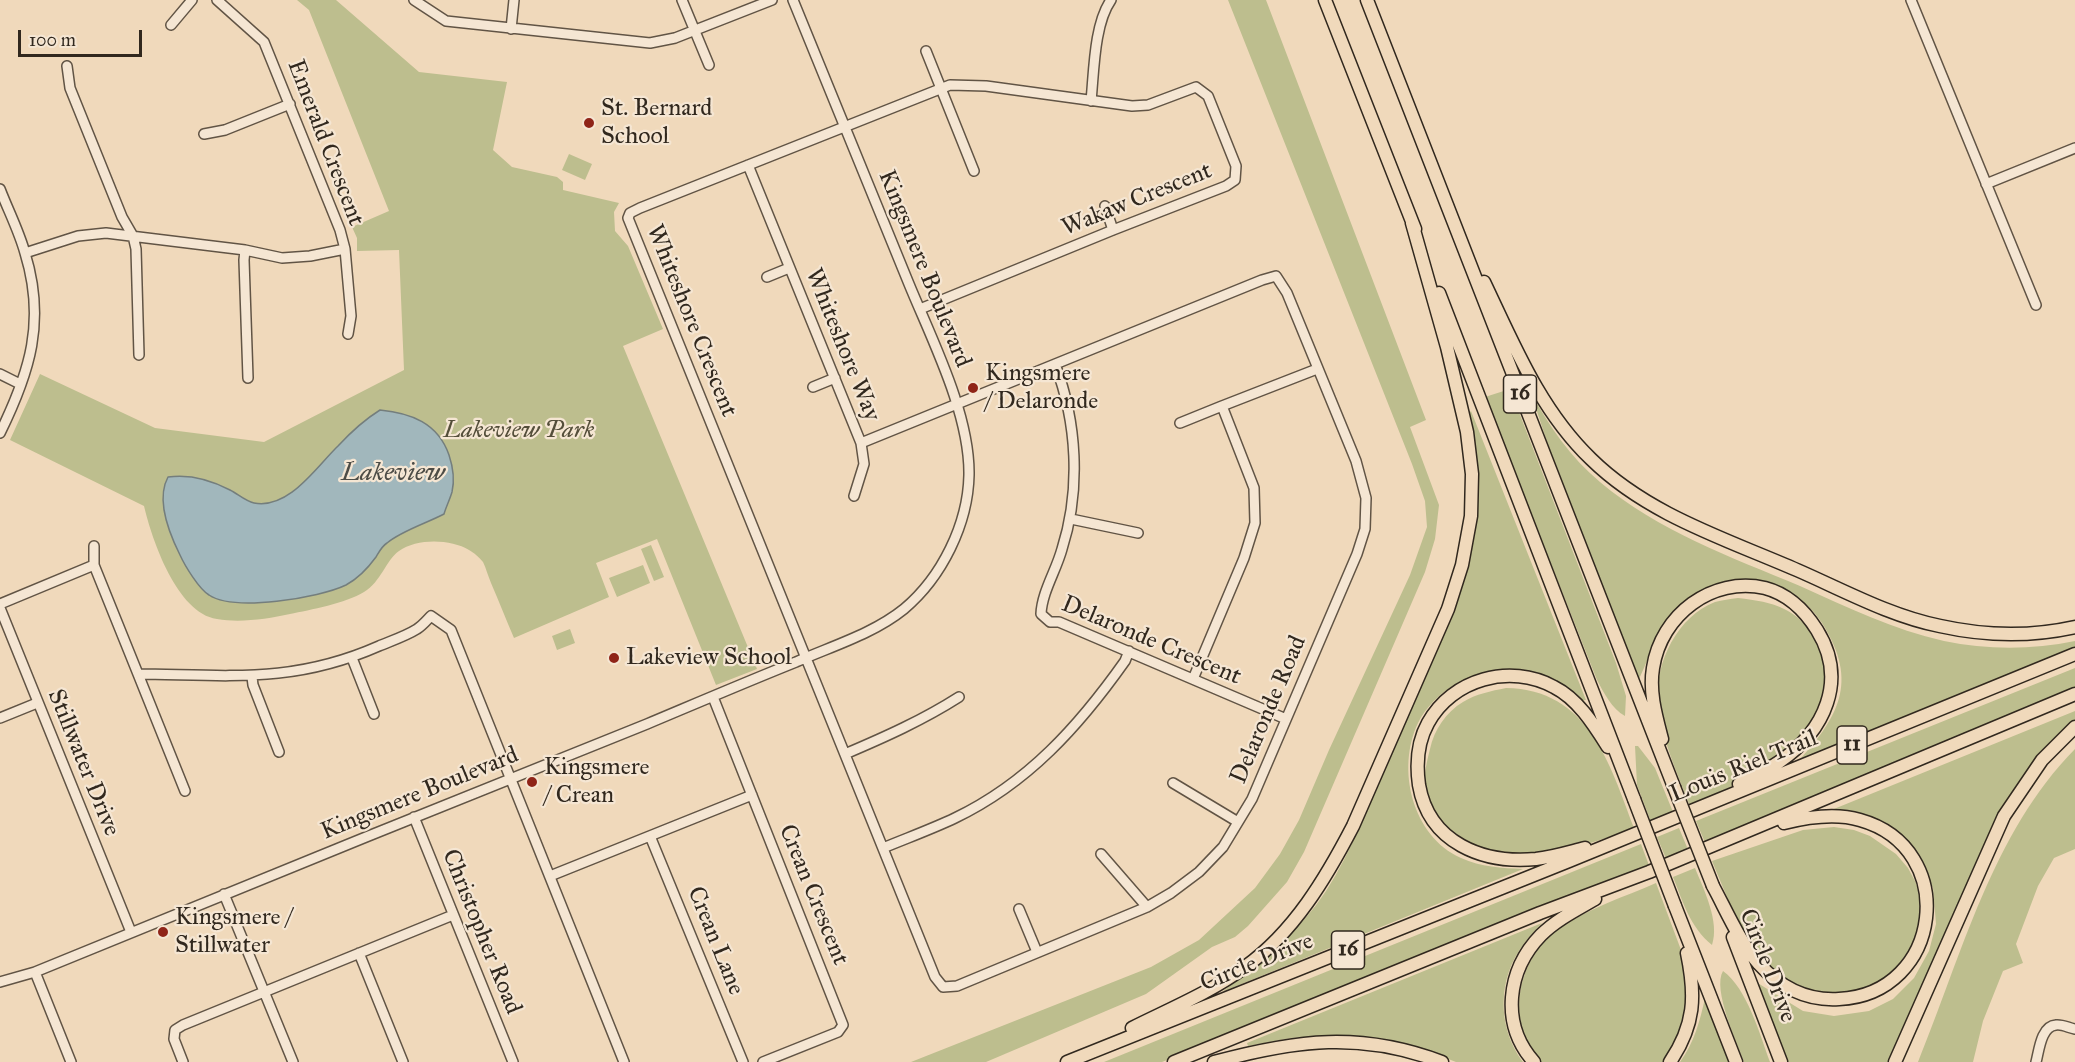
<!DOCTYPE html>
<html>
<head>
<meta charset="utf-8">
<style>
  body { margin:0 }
  #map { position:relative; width:2075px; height:1062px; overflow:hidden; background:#f0d9bb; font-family:"IM FELL Great Primer",serif }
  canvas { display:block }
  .scale { position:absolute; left:18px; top:30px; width:124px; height:27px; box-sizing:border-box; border:3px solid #31281e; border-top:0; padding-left:8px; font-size:18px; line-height:21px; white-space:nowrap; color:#31281e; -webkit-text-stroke:4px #f5e6d3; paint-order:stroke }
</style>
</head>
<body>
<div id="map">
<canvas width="2075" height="1062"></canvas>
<div class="scale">100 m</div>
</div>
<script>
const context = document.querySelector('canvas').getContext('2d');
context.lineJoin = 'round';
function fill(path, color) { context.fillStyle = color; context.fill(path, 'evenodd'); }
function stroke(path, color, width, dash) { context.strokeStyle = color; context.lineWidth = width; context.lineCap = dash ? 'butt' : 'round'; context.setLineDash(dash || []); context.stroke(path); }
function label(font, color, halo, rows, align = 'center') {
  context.font = font + ' "IM FELL Great Primer",serif'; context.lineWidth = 4.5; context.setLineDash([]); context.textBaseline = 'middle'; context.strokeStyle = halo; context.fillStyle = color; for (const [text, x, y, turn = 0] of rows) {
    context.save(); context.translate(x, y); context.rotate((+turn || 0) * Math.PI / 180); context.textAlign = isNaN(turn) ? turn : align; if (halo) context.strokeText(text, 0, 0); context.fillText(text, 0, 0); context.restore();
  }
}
fill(new Path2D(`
  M297 0H336L419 72 507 82 493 150 512 167 557 177 563 182V190L619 203 614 212 615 231 628 246 663 329 623 346 757 669 716 685 657 539 596 563 609 597 514 638C506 620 499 601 491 583 488 576 486 568 483 562 480 558 473 552 469 550 451 539 417 538 399 551 386 560 381 582 364 592 346 603 310 610 290 614 267 619 240 623 217 619 177 613 152 540 144 506L10 440 40 374 155 428 264 442 404 370 399 250 357 251V238L352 227 389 211 309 10Z
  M1228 0H1266L1426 420 1410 427 1439 505 1435 539 1425 572 1304 852 1287 882 1248 926 1235 937 1212 947 1146 994 986 1062H911L1151 967 1199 940 1255 888 1280 854 1299 820 1329 750 1410 575 1427 527 1425 501 1412 464Z
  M569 154 592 164 585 180 562 170Z
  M1510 389 1616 663 1626 696 1625 716C1612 709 1604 693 1597 680L1485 397Z
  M1531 393C1549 426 1570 457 1600 482 1658 531 1731 557 1800 586 1847 607 1894 630 1944 641 1987 650 2032 650 2075 641V651L1795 765C1838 718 1860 683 1822 623 1815 612 1800 596 1787 594 1773 591 1756 592 1742 592 1731 591 1715 587 1705 590 1698 591 1687 599 1681 604 1658 623 1652 653 1639 679L1547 442Z
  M1471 411 1586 700 1579 701C1560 691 1530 670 1508 669 1473 669 1434 691 1418 723 1396 769 1412 836 1461 858 1481 867 1502 868 1523 869L1222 992C1260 963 1299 932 1326 891 1352 851 1369 803 1388 760 1403 726 1418 693 1432 660 1450 618 1469 576 1475 531 1480 491 1475 452 1469 413Z
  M651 545 664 577 654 581 641 549Z
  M643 565 650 583 617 597 609 578Z
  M1738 598C1774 602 1799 608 1817 643 1842 691 1809 739 1768 766 1747 781 1713 794 1690 806 1677 773 1660 735 1658 700 1655 662 1678 616 1715 602 1722 600 1730 599 1738 598Z
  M570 629 575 643 557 650 552 636Z
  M2075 668V694L1706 845 1696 821Z
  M1506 688C1588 689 1610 764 1634 828 1598 841 1558 856 1519 856 1478 857 1431 829 1425 785 1424 773 1427 761 1430 749 1434 730 1446 712 1463 702 1476 694 1491 691 1506 688Z
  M2075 711V725L2023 780 1892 1062H1787L1756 982 1803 1011 1834 1016 1869 1011 1893 999 1914 978 1929 951 1936 924 1933 888 1920 859 1899 836 1824 813Z
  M1635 746H1638L1655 768 1673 812 1651 822 1637 785Z
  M2075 749V849L2054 858 2038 886 2016 944 2023 963 2003 971 1983 1021 1973 1062H1918C1962 955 1992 833 2075 749Z
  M1834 827 1854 830 1870 836 1896 854 1908 868 1916 883 1920 898 1922 920 1920 936 1904 965 1860 995 1806 994 1768 971 1739 926 1712 861 1803 830Z
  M1679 828 1689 852 1667 861 1657 837Z
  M1641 844 1650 868 1162 1062H1104Z
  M1695 868C1704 890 1720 922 1712 945 1690 927 1683 902 1673 877Z
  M1656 883 1684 958 1689 1012 1666 1062H1540C1505 1021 1516 959 1560 928 1589 908 1624 897 1656 883Z
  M1542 923C1536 930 1529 936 1524 944 1497 978 1497 1028 1523 1062H1456L1428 1051 1400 1044 1337 1035 1291 1038 1248 1046 1247 1043Z
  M1723 971C1747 988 1760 1035 1770 1062H1744C1737 1043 1712 989 1723 971Z
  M1705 998 1730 1062H1680C1694 1043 1700 1021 1705 998Z`), '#bdbe8e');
const water = new Path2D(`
  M380 410C411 413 438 423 449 455 453 467 455 479 452 492 450 499 446 507 444 514 427 523 401 531 387 543 382 546 379 552 376 557 368 568 359 578 346 585 319 598 234 612 209 595 199 589 185 566 180 555 169 533 156 499 168 477 189 474 211 480 230 490 238 494 245 501 254 503 289 510 317 466 338 446 350 433 364 420 380 410Z`);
fill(water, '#a1b7bc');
stroke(water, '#747e7d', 1.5);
const minor = new Path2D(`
  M414 0 446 21 650 43 675 38 772 0
  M682 0 709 65
  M1911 0 2036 305
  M171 25 192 0
  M511 29 514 0
  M926 51 974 171
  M67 66 70 88 122 217 133 236 136 249 139 355
  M1091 101C1094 72 1094 24 1111 0
  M204 134 225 130 290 104
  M748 165 861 443 1262 280 1276 276 1287 293 1356 461 1366 498 1365 529 1357 554 1252 799 1223 847 1199 872 1171 893 1147 907 957 986 943 987 935 977 628 218 630 213 640 208 950 85 986 86 1132 106 1148 105 1196 87 1208 96 1236 166 1235 180 1226 186 1113 230 920 309
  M1986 184 2075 148
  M0 189C8 210 19 231 25 253 46 321 30 372 0 433
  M1105 206 1113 230
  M345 249 351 316 348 334
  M245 250 244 260 248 378
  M25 253 78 236 106 233 245 250 282 258 310 256 345 249 340 230 264 42 217 0
  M767 277 789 268
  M1055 364C1077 422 1081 489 1062 549 1056 571 1042 592 1041 614L1050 622H1059L1286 719
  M0 374 20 384
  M813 387 835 378
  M1180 423 1222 406
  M854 496 864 464 861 443
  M1071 519 1138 533
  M94 546V565
  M0 604 94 565 138 674C229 675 293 684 379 646 391 641 406 636 417 629 422 626 427 620 431 616L451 630 624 1062
  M0 608 131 932
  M352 658 374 714
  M138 674 185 791
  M252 677 253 685 279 752
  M1193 679 1244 558 1255 523 1254 488 1222 406 1317 369
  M713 697 843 1025 838 1032 763 1062
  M0 718 37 703
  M845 754C885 737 923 720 959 697
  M1173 783 1238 822
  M414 817 513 1062
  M650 836 743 1062
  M883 848C907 838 932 829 955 818 1028 783 1079 726 1125 661L1129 651
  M1101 854 1147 907
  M550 876 752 795
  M224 894 293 1062
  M1019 909 1037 952
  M359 953 403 1062
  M35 972 71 1062
  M0 982 35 972C238 888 443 806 647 724 697 703 746 682 796 662 832 646 873 634 904 609 942 577 968 524 969 475 970 414 932 340 909 284 870 189 832 94 793 0
  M183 1062 174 1039 175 1030 183 1025 453 915
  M2036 1062C2039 1051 2041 1026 2056 1025 2062 1024 2069 1028 2075 1029`);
const highway = new Path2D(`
  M1325 0 1415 229
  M1367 0 1674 787
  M1484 282C1514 345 1540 410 1591 459 1648 515 1726 539 1797 570 1843 590 1890 616 1940 626 1985 636 2030 637 2075 627
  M1439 293 1634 799
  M1662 739C1656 716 1649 692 1653 668 1661 615 1712 576 1765 588 1788 594 1805 611 1817 630 1848 680 1825 731 1779 762 1766 771 1752 777 1739 784
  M1585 848C1569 852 1553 857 1536 859 1483 864 1429 843 1419 785 1416 764 1418 741 1428 723 1452 679 1510 663 1554 687 1578 699 1594 725 1608 747
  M1713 886C1727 912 1739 941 1759 964 1780 987 1807 1001 1839 999 1943 994 1960 848 1860 820 1836 813 1808 817 1784 823
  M1675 906 1736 1062
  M1733 937 1781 1062
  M1132 1028C1170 1009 1211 992 1245 967 1294 932 1326 878 1353 826L1448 609 1462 565 1471 516 1472 474 1467 432 1447 347 1412 223
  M1067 1062 1569 861 2075 654
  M1174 1062 1540 913 1649 872 2075 694
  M1214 1062C1296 1040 1360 1031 1442 1062
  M1534 1062C1500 1024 1507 970 1541 935 1556 920 1576 910 1595 899
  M1670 1062C1695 1025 1696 996 1687 953
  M1895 1062 2004 816 2042 760 2075 727`);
stroke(minor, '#615445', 12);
stroke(highway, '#31281e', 15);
stroke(minor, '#f5e6d3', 9);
stroke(highway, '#f0d9bb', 12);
const highwayBridge = new Path2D(`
  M1674 787 1713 886
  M1634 799 1675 906`);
stroke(highwayBridge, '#31281e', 15, []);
stroke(highwayBridge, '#f0d9bb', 12);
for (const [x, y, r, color] of [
  [589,123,6,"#8f2418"],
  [973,388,6,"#8f2418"],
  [614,658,6,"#8f2418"],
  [532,782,6,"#8f2418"],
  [163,932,6,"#8f2418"]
]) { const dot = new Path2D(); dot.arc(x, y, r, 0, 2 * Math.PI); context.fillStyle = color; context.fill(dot); stroke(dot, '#f5e6d3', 2); }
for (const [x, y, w] of [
  [1520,394,33],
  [1852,745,30],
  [1348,950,33]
]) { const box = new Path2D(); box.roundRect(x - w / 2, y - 19, w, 38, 4.5); context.fillStyle = '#f5e6d3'; context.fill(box); stroke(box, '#31281e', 1.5); }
label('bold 22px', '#31281e', null, [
  ["16",1520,394],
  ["11",1852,745],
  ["16",1348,950]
]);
label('24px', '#31281e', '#f5e6d3', [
  ["St. Bernard",601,109],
  ["School",601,137],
  ["Kingsmere",985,374],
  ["/ Delaronde",985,402],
  ["Lakeview School",626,658],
  ["Kingsmere",544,768],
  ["/ Crean",544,796],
  ["Kingsmere /",175,918],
  ["Stillwater",175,946]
], 'left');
label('24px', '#31281e', '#f5e6d3', [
  ["Emerald Crescent",325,143,69],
  ["Wakaw Crescent",1137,200,-22],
  ["Kingsmere Boulevard",924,269,68],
  ["Whiteshore Crescent",691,321,68],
  ["Whiteshore Way",842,345,68],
  ["Delaronde Crescent",1151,641,23],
  ["Delaronde Road",1269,710,-67],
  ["Stillwater Drive",83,763,68],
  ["Louis Riel Trail",1744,767,-22],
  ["Kingsmere Boulevard",420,794,-22],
  ["Crean Crescent",813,895,68],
  ["Christopher Road",481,932,68],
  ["Crean Lane",715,941,68],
  ["Circle Drive",1257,963,-22],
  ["Circle Drive",1767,966,69]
]);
label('italic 24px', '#544e3a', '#f5e6d3', [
  ["Lakeview Park",519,431]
]);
label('italic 26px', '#4d4c46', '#f5e6d3', [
  ["Lakeview",393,474]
]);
</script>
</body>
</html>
